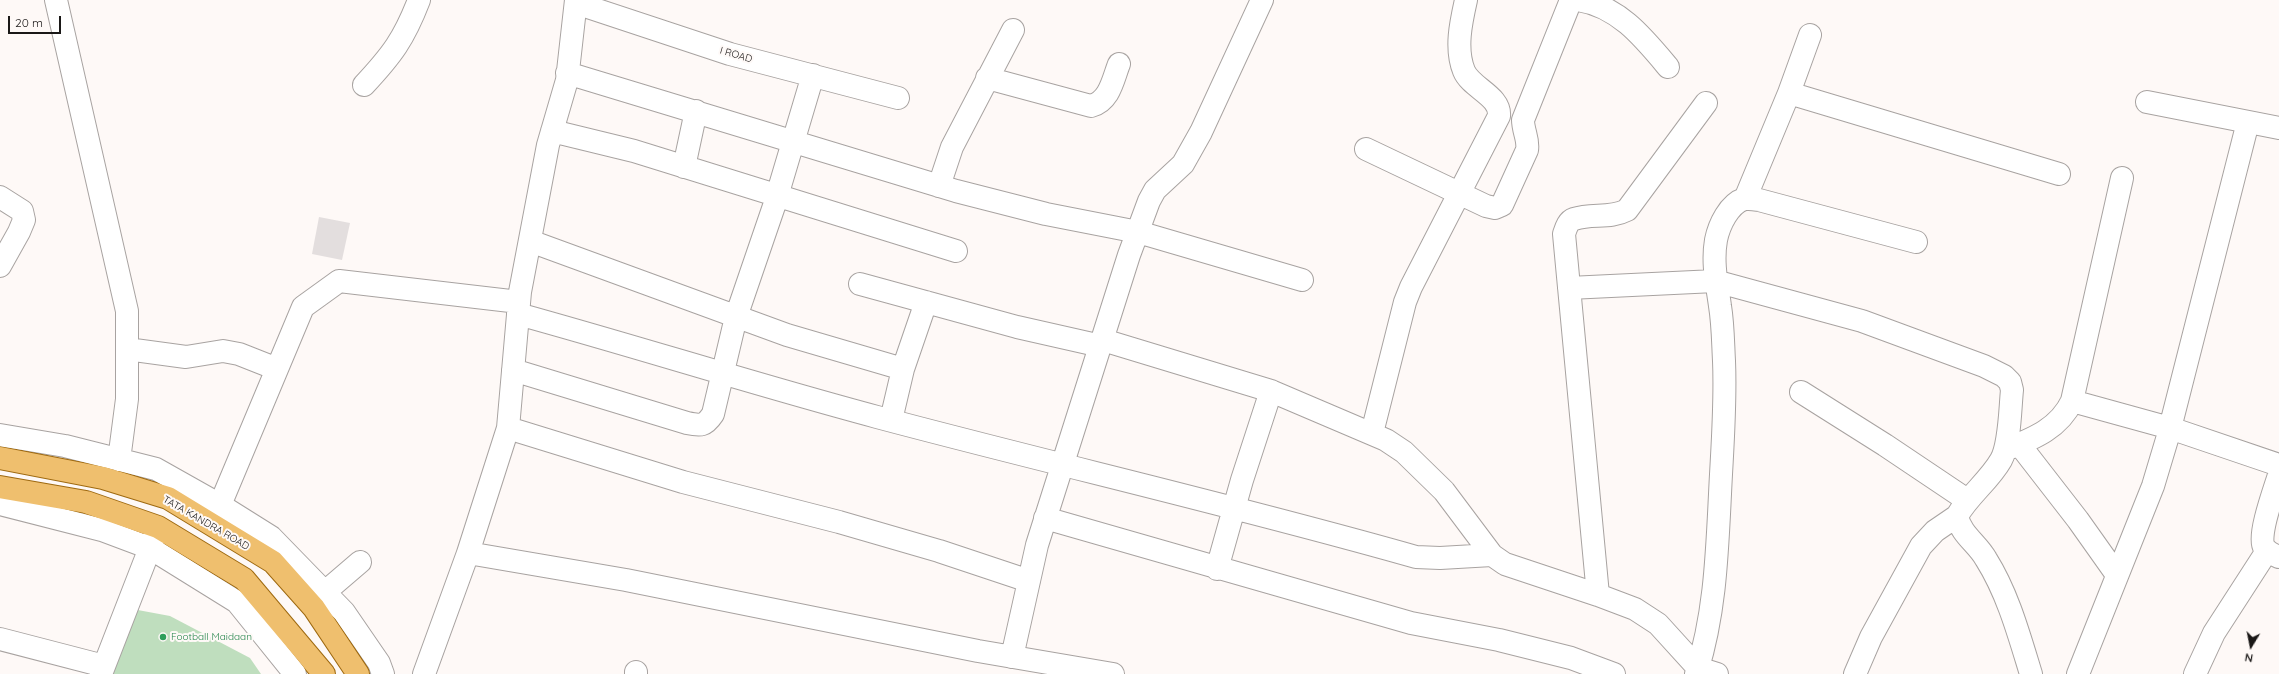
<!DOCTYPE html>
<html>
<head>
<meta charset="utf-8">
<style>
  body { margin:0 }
  #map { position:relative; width:2279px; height:674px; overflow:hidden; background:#fef9f7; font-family:Quicksand,sans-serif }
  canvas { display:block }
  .north { position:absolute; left:2231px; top:626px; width:40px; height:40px; -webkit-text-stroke:3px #fef9f7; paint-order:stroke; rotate:190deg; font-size:11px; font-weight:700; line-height:16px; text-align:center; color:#1a1817 }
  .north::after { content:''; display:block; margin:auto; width:14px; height:18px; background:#1a1817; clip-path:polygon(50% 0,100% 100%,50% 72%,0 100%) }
  .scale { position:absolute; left:8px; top:16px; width:53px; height:18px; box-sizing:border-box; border:2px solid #1a1817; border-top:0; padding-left:5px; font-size:12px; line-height:14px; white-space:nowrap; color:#1a1817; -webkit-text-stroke:3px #fef9f7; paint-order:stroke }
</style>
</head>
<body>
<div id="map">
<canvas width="2279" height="674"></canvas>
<div class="north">N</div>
<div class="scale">20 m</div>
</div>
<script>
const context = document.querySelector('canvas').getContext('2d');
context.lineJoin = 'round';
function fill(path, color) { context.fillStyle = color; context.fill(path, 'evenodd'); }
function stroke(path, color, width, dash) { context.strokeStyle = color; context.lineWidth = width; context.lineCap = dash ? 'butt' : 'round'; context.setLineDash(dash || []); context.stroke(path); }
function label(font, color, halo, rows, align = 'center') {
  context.font = font + ' Quicksand,sans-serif'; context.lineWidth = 4; context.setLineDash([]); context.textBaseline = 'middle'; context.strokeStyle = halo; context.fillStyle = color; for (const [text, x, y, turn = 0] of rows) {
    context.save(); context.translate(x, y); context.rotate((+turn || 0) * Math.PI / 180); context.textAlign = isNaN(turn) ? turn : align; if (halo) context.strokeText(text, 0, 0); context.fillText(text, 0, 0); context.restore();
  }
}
fill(new Path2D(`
  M127 608 170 616 250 658 261 674H101Z`), '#bfdebe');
fill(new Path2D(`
  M319 217 350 223 342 260 312 254Z`), '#e3dede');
const minor = new Path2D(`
  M56 0 127 311V399L119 460
  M1578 0C1618 6 1643 37 1668 67
  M576 3 730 54 898 98
  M567 73 956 191 1046 214 1138 232 1302 280
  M987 78 1091 106C1110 101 1113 79 1119 64
  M364 85C392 55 404 39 419 0
  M1789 93 2059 174
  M2147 102 2279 128
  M552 131 634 151 956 251
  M1366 149 1486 206 1495 208 1502 205 1527 150C1529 140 1523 131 1523 120L1571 0
  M684 167 696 111
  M939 186 952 147 1013 30
  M0 197 22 211 24 220 19 232 0 266
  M1745 199 1789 93 1810 35
  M530 241 787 335 903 369
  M860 284 1017 327 1101 346
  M1569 288 1715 281 1862 321 1984 366 2004 376 2010 382 2012 390C2010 409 2010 444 2001 460 1989 481 1969 495 1957 516 1961 535 1977 543 1986 559 2008 594 2019 635 2031 674
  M518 314C638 347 757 385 877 417 1057 465 1237 506 1416 557L1440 558 1492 555
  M1103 340 1271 391 1386 440 1404 452 1444 491 1492 555 1505 564 1598 595 1635 609 1658 624 1698 668 1717 674
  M127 349 186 357 223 351 239 354 277 369
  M513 370 687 423C701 426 705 426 713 414L736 317 774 206 813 75
  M1801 392 1885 445 1967 500
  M2072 401 2170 428 2279 465
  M891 420 903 369 926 302
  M508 428 683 482 839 522 939 551 1029 581
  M1372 433 1405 302 1411 287 1499 116C1501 96 1471 88 1464 71 1455 49 1461 22 1466 0
  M0 435 65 446 156 469 220 505 271 537 344 612 379 663 383 674
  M2019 444 2078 520 2117 575
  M2005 450C2032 439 2059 429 2072 401L2122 178
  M2279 475C2275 488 2257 537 2264 547 2267 552 2274 555 2279 557
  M0 504 102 530 150 548 237 602 295 674
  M220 505 303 307 339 281 519 302
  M1045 518 1411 623 1499 640 1571 658 1614 674
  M468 553 626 580 978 651 1113 674
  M1217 569 1242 480 1271 391
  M1598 595 1564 234C1566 228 1568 221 1574 219 1592 213 1610 219 1627 210L1706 103
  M317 603 325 592 360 562
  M0 639 104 666
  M1012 657 1037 545 1129 255 1149 201 1155 190 1183 164 1201 132 1262 0
  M101 674 155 535
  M424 674 468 553 508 428 520 292 548 145 567 80 576 0
  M636 674V672
  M1696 674C1715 615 1717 555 1720 494 1722 450 1726 405 1724 361 1723 343 1723 324 1720 306 1717 284 1712 263 1716 240 1719 225 1729 204 1744 199 1748 198 1755 200 1759 200L1916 242
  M1855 674 1871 637 1921 546 1935 531 1957 516
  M2078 674 2153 486 2168 436 2248 122
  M2195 674 2214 633 2267 551`);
const major = new Path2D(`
  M0 458 103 478 168 498 273 562 314 608 358 674
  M0 487 86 502 158 527 244 579 324 674`);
stroke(minor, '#a8a3a1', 24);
stroke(major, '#9e6910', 24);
stroke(minor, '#fff', 22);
stroke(major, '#efbf6e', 22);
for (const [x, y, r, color] of [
  [163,637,4,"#2e9e5b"]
]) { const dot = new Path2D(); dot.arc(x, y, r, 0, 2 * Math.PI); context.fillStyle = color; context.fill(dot); stroke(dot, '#fef9f7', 1.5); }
label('10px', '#1a1817', '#fef9f7', [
  ["I ROAD",736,55,16],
  ["TATA KANDRA ROAD",206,523,30]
]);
label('10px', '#27864d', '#fef9f7', [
  ["Football Maidaan",171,637]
], 'left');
</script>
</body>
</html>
